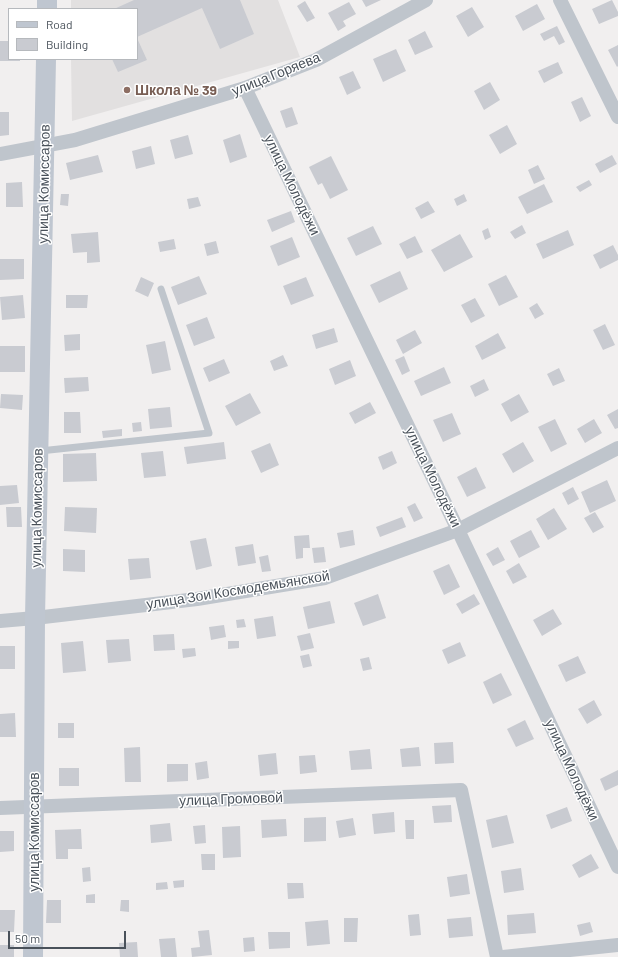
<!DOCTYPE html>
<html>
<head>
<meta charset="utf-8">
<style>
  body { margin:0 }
  #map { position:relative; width:618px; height:957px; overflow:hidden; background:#f1efef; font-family:Barlow,sans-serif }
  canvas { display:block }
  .legend { position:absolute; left:8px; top:8px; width:130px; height:52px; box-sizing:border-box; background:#fff; border:1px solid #b6b9bd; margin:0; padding:5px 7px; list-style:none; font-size:12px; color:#49515a }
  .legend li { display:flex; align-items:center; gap:8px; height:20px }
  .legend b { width:20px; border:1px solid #b6b9bd }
  .scale { position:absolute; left:8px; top:931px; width:118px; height:18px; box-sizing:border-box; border:2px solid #49515a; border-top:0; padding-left:5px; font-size:12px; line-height:14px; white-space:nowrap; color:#49515a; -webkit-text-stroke:3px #fff; paint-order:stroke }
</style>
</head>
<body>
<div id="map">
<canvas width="618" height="957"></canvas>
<ul class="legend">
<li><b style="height:5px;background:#bfc6d0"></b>Road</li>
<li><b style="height:11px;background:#c9cbd1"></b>Building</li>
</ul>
<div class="scale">50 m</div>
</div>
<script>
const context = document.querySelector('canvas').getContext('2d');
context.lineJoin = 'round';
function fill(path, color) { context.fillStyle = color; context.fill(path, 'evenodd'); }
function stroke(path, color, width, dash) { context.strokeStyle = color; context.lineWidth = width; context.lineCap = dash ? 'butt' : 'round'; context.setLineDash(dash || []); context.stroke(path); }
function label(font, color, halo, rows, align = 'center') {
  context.font = font + ' Barlow,sans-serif'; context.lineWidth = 3; context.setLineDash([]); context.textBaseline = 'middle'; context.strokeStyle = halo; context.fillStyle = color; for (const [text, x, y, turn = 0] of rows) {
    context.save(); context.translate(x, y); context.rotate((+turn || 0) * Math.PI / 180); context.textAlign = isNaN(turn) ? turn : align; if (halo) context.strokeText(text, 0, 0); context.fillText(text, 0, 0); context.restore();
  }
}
fill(new Path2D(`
  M71 0H278L300 57 72 121 71 59H137V9H71Z`), '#e2e0e0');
fill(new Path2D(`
  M134 0H240L254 34 220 49 202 8 137 37V9H114Z
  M362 0H381L366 7Z
  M612 0 618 12V16L599 24 592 9Z
  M305 1 315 18 307 22 297 6Z
  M349 2 356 14 343 21 346 26 338 31 328 13Z
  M537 4 545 19 523 31 515 16Z
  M472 7 484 27 468 37 456 16Z
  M557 26 565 42 559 45 554 36 544 41 540 34Z
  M425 31 433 47 415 55 408 40Z
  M137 38 147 60 118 72 112 59H137Z
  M0 41H9V59H20V61H0Z
  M618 45V66L617 67 608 50Z
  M396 49 406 71 383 82 373 59Z
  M558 62 563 73 544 83 538 71Z
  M353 71 361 88 347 95 339 77Z
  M490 82 500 100 484 110 474 91Z
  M582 97 591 116 580 122 571 102Z
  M292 107 298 124 286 128 280 111Z
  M0 112H9V135L0 136Z
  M507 125 517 144 500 154 489 135Z
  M240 134 247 157 230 163 223 140Z
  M188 135 193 154 175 159 170 140Z
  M151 146 155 164 136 169 132 151Z
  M98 155 103 172 70 180 66 163Z
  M612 155 617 164 600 173 595 164Z
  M331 156 348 190 330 199 322 183 318 185 309 167Z
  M538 165 545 179 534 184 528 170Z
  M589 180 592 185 580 192 576 187Z
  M22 182 23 207H6V183Z
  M544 184 553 202 527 214 518 197Z
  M61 194H69L68 206 60 205Z
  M464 194 467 201 457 206 454 199Z
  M198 197 201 206 189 209 187 199Z
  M428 201 435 212 421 219 415 208Z
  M291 211 295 222 272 232 267 220Z
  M522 225 526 233 515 239 510 232Z
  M373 226 382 244 356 256 347 238Z
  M488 228 491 237 485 240 482 231Z
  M568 230 574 245 543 259 536 244Z
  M98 232 100 262 87 263V252L73 253 71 234Z
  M460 234 473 257 444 272 431 250Z
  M415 236 423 252 407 259 399 244Z
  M292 237 300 257 278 266 270 246Z
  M174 239 176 249 160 252 158 242Z
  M216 241 219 253 207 256 204 244Z
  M613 245 618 255V260L600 269 593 255Z
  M0 259H24V279L0 280Z
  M400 271 408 289 379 303 370 285Z
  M506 275 518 297 499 306 488 284Z
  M199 276 207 294 178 305 171 287Z
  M141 277 154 283 148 297 135 291Z
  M306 277 314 296 291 305 283 286Z
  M23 295 25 318 2 320 0 297Z
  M66 295H88L87 308H66Z
  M475 298 485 316 471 323 461 305Z
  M537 303 544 314 535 319 529 308Z
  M207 317 215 338 194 346 186 325Z
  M605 324 615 345 603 350 593 330Z
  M334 328 338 342 316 349 312 335Z
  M415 330 422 343 403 354 396 340Z
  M498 333 506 348 482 360 475 346Z
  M80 334V350L65 351 64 335Z
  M165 341 171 370 152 374 146 345Z
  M0 346H25V372H0Z
  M283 355 288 366 274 371 270 361Z
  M404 356 410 371 402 375 395 360Z
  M224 359 230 373 209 382 203 368Z
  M350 360 356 376 335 385 329 369Z
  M444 367 451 383 421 396 414 381Z
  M559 368 565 381 553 386 547 374Z
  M88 377 89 391 65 393 64 378Z
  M484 379 489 390 475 397 470 386Z
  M250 393 261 413 236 426 225 406Z
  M1 394 23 395 22 410 0 408Z
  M519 394 529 412 511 422 501 404Z
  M370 402 376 413 355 424 349 413Z
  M170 407 172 427 150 429 148 409Z
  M618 409V428L615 429 607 415Z
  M64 412H80L81 433H64Z
  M452 413 461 434 443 442 433 420Z
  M555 419 567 444 551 452 538 427Z
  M594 419 602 433 585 443 577 429Z
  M141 422 142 431 133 432 132 423Z
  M122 429V436L103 438 102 431Z
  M224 442 226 459 187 464 184 447Z
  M523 442 534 461 513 473 502 454Z
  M270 443 279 465 261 473 251 451Z
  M163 451 166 476 144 478 141 453Z
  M392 451 397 463 383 470 378 457Z
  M96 453 97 481 63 482V454Z
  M476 467 486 488 467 497 457 477Z
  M607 480 616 501 590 513 581 492Z
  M17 485 19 503 0 505V486Z
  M573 487 579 499 568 505 562 493Z
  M415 503 423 518 414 522 407 507Z
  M6 507H21L22 527H7Z
  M65 507 97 508 96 533 64 531Z
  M554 508 567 529 548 540 536 519Z
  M595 512 604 527 593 533 584 518Z
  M402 517 406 527 380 537 376 527Z
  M353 530 355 545 340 548 337 533Z
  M531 530 540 547 519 558 510 541Z
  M309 535 310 548H303V558L296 559 294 536Z
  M206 538 212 566 196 570 190 541Z
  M253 544 256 563 238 566 235 547Z
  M324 547 326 562 314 563 312 548Z
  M498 547 505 560 493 566 486 554Z
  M63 549 85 550V572L63 571Z
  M268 555 271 571 262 572 259 557Z
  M149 558 151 578 130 580 128 559Z
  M519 563 527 577 513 584 506 571Z
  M449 564 460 587 444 595 433 571Z
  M378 594 386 618 363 626 354 603Z
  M474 594 480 604 462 614 456 604Z
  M330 601 335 623 308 629 303 607Z
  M553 609 562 624 542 636 533 620Z
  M273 616 276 636 257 639 254 619Z
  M244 619 246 627 237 628 236 620Z
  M224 625 226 637 211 640 209 627Z
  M310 633 314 648 301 651 297 636Z
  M174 634 175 650 154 651 153 635Z
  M129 639 131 661 108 663 106 640Z
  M83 641 86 671 63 673 61 643Z
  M228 641H239V648L228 649Z
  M460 642 466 656 448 664 442 650Z
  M0 646H15V669H0Z
  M195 648 196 656 183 658 182 649Z
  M309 654 312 666 303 668 300 656Z
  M578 656 586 673 566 682 558 665Z
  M369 657 372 669 363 671 360 659Z
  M501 673 512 695 493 704 483 682Z
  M594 700 602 715 587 724 578 709Z
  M15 713 16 737H0V714Z
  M525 720 534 739 516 747 507 729Z
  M58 723H74V738H58Z
  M453 742 454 763 435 764 434 743Z
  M140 747 141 782H125L124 748Z
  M419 747 421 766 402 767 400 749Z
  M370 749 372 769 351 770 349 751Z
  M276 753 278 774 260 776 258 755Z
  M315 755 317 772 300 774 299 756Z
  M207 761 209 778 197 780 195 763Z
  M167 764H188V781L167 782Z
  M59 768H79V786H59Z
  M618 770V785L605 791 600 779Z
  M451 805 452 822 434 823 432 806Z
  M567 807 572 821 551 829 546 815Z
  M394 812 395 832 374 834 372 814Z
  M507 815 514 843 492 848 486 820Z
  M326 817V841L304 842V818Z
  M353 818 356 835 339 838 336 821Z
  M286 819 287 836 262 838 261 820Z
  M405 820H414V839H406Z
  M170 823 172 841 151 843 150 825Z
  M205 825 206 843 195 844 193 826Z
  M240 826 241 857 223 858 222 827Z
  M81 829 82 849H68V859H56L55 830Z
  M0 831H14V851L0 852Z
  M201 854H215V870H202Z
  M591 854 599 868 579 878 572 865Z
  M90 867 91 881 83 882 82 868Z
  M521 868 524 890 504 893 501 871Z
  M467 874 470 894 450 897 447 877Z
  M184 880V887L174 888 173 881Z
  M167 882 168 889 156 890V883Z
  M287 883H303L304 898 288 899Z
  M95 894V903H86V895Z
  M47 900H61V923H46Z
  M121 900H129V912L120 911Z
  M0 910H15L14 932H0Z
  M534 913 536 933 508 935 507 915Z
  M419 914 421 935 410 936 408 915Z
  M471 917 473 936 449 938 447 919Z
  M344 918H358L357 942H344Z
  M328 920 330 944 307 946 305 922Z
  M590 922 593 932 580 936 577 925Z
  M209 930 212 955 192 957 191 948 200 947 198 931Z
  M268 932H290V948L269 949Z
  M254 937 255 951 244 952 243 938Z
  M175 938 177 957H161L159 939Z
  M137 942 138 957H120L119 943Z
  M0 945H14V957H0Z`), '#c9cbd1');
stroke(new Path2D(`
  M40 451 209 433 161 289`), '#bfc5cc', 7);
stroke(new Path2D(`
  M560 0 618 117
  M245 88 458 530 618 867
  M0 154 75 140 245 88 316 60 426 0
  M0 621 35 618 197 599 325 578 458 530 618 448
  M0 808 461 790 497 957
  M503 957 618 945`), '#bfc5cc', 14);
stroke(new Path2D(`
  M47 9V0
  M33 957 35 618 46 59`), '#bfc6d0', 20);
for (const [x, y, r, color] of [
  [127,90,4,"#8d6e63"]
]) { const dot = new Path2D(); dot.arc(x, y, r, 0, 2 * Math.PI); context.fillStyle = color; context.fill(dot); stroke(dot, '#fff', 1.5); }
label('14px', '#49515a', '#fff', [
  ["улица Горяева",276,74,-22],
  ["улица Комиссаров",44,184,-89],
  ["улица Молодёжи",292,185,64],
  ["улица Молодёжи",433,477,64],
  ["улица Комиссаров",37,508,-89],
  ["улица Зои Космодемьянской",238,590,-9],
  ["улица Молодёжи",572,770,65],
  ["улица Громовой",231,799,-2],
  ["улица Комиссаров",34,832,-90]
]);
label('bold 14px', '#785e54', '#fff', [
  ["Школа № 39",135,90]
], 'left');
</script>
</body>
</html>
